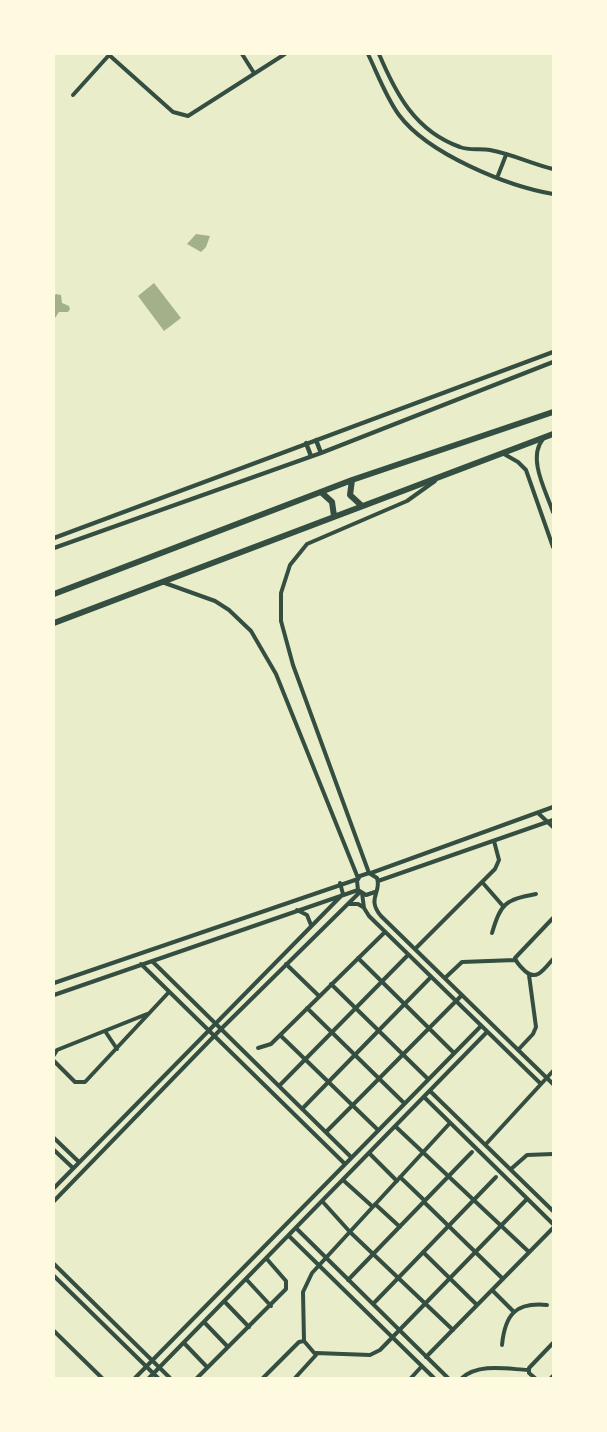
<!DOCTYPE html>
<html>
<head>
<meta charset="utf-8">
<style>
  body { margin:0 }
  #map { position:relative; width:607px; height:1432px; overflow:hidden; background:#e9edc9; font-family:"Space Grotesk",sans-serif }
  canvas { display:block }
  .frame { position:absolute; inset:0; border:55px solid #fefae0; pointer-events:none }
</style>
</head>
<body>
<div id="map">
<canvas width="607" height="1432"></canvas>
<div class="frame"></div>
</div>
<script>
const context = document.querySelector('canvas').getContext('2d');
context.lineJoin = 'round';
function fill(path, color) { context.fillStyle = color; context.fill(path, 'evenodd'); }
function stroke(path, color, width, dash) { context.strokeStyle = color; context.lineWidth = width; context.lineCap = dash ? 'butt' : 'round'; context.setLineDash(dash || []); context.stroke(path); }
fill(new Path2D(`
  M196 234 210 236 206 247 201 252 187 244Z
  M154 283 181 318 164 331 138 296Z
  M56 294 61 295 62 303 69 306 70 309 68 312H59L55 318 54 296Z`), '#a3b18a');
stroke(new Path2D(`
  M108 54 173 112 188 116 285 54
  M242 54 254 73
  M368 54C378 75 386 97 399 115 428 154 507 186 553 194
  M379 54C396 94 415 131 460 147 470 151 480 148 490 150 512 154 532 164 553 169
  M73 95 110 54
  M497 178 506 155
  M543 439C527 458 546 491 553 512
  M504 454 518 462 526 470 553 547
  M162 582 215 601 229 610 251 631 276 674 358 878
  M538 813 553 827
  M369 873 293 665 281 621V593L290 565 307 544 407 501 435 481
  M371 873 553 807
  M378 881 553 820
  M482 882 503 906
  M375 892 366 895 358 890 357 881 360 876 369 873 377 878C382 893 366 898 381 916L553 1084
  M362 893 364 908 369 916 541 1084
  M349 904H358L363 907
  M297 910 307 915 311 925
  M553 918 515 958C517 964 521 967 525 971 537 982 545 968 553 959
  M492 933C501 903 505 900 536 894
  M415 949 495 869 499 860 494 841
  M358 958 454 1053
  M152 961 351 1157
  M141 964 345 1164
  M286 964 319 996
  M445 978 462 962 515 960
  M54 983 358 879
  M331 984 428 1079
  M54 995 358 890
  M307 1008 404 1103
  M105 1031 117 1049
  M280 1035 378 1130
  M258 1048 271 1044 385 932
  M518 1050 533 1034 536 1027 529 975
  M54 1055 57 1050 147 1014
  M54 1061 75 1082H85L169 992
  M279 1086 408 955
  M430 1091 553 1211
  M424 1097 553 1224
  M302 1109 431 977
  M395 1126 529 1252
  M326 1132 462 995
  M54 1138 79 1162
  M486 1144 553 1071
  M54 1150 73 1168
  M369 1153 397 1181
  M511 1169 527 1155 553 1154
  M400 1177 425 1201
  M343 1180 373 1207
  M54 1188 343 894 340 883
  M54 1201 221 1029 360 892
  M322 1201 350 1232 453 1330
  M424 1202 503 1279
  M375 1204 400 1227
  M296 1228 448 1378
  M289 1236 434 1378
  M423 1252 477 1305
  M54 1264 170 1378
  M54 1276 158 1378
  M246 1279 271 1306
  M348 1280 472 1152
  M492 1290 514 1312
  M224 1301 249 1327
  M373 1304 496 1177
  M204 1322 228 1347
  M54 1331 102 1378
  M304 1341 303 1292 312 1273 450 1123
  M184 1343 207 1367
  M502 1345C505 1315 515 1302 547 1305
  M316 1353 370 1355 380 1350 527 1199
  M426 1357 553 1228
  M135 1378 481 1026
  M149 1378 487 1032
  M197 1378 286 1289V1281L266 1258
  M263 1378 299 1342 304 1341 316 1355 295 1378
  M411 1378 422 1366
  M462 1378C479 1363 507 1369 528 1370
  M535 1378 529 1373V1368L553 1343
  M551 1378 553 1376`), '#344e41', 4);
stroke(new Path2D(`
  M316 440 321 453
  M306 443 311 456
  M54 538 553 352
  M54 548 321 453 553 362`), '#344e41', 4.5);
stroke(new Path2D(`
  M352 480 350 495 362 506
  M321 492 332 502 334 516
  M54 594 352 480 553 412
  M54 623 553 434`), '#344e41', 6);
</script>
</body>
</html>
